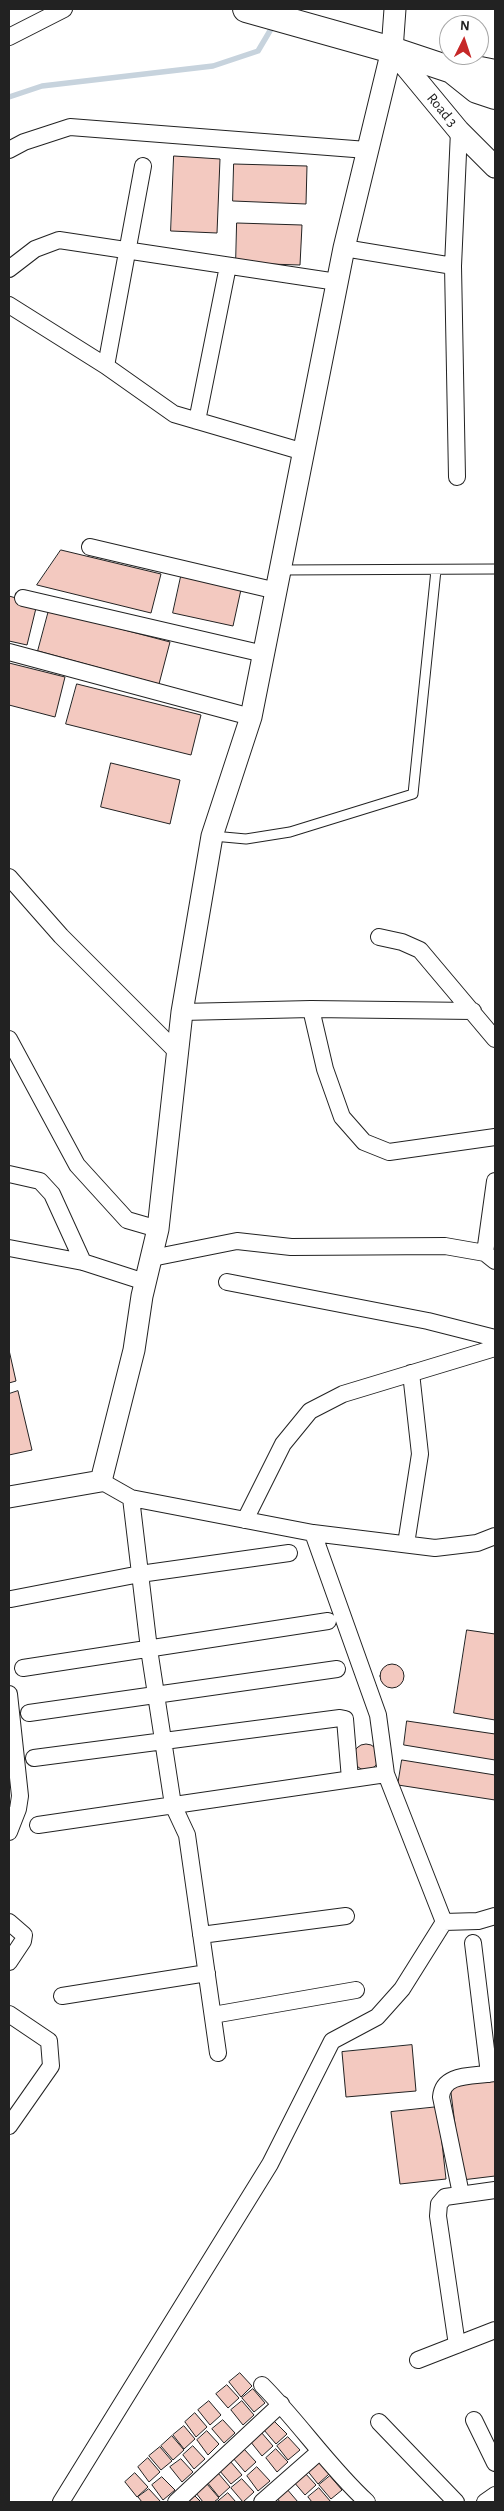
<!DOCTYPE html>
<html>
<head>
<meta charset="utf-8">
<style>
  body { margin:0 }
  #map { position:relative; width:504px; height:2511px; overflow:hidden; background:#fff; font-family:"Alegreya Sans",sans-serif }
  canvas { display:block }
  .frame { position:absolute; inset:0; border:10px solid #222; pointer-events:none }
  .north { position:absolute; left:439px; top:15px; width:50px; height:50px; box-sizing:border-box; background:#fff; border:1px solid #a7a7a7; border-radius:50%; rotate:4deg; font-size:14px; font-weight:700; line-height:20px; text-align:center; color:#222 }
  .north::after { content:''; display:block; margin:auto; width:18px; height:22px; background:#c62828; clip-path:polygon(50% 0,100% 100%,50% 72%,0 100%) }
</style>
</head>
<body>
<div id="map">
<canvas width="504" height="2511"></canvas>
<div class="frame"></div>
<div class="north">N</div>
</div>
<script>
const context = document.querySelector('canvas').getContext('2d');
context.lineJoin = 'round';
function stroke(path, color, width, dash) { context.strokeStyle = color; context.lineWidth = width; context.lineCap = dash ? 'butt' : 'round'; context.setLineDash(dash || []); context.stroke(path); }
function fill(path, color) { context.fillStyle = color; context.fill(path, 'evenodd'); }
function label(font, color, halo, rows, align = 'center') {
  context.font = font + ' "Alegreya Sans",sans-serif'; context.lineWidth = 4; context.setLineDash([]); context.textBaseline = 'middle'; context.strokeStyle = halo; context.fillStyle = color; for (const [text, x, y, turn = 0] of rows) {
    context.save(); context.translate(x, y); context.rotate((+turn || 0) * Math.PI / 180); context.textAlign = isNaN(turn) ? turn : align; if (halo) context.strokeText(text, 0, 0); context.fillText(text, 0, 0); context.restore();
  }
}
stroke(new Path2D(`
  M9 97 42 86 213 66 258 51 274 24`), '#c7d3dd', 5.5);
const building = new Path2D(`
  M174 156 220 159 217 233 171 231Z
  M234 164 307 166 306 204 233 201Z
  M237 223 302 225 300 265 236 263Z
  M61 550 161 574 151 613 37 585Z
  M182 572 242 585 233 626 173 613Z
  M9 596 37 604 27 645 9 641Z
  M49 610 170 642 159 684 38 651Z
  M9 663 65 677 55 717 9 705Z
  M77 684 201 715 191 755 66 724Z
  M111 763 180 780 170 824 101 807Z
  M9 1350 16 1381 9 1383Z
  M18 1391 32 1450 9 1455V1394Z
  M467 1630 495 1634V1720L454 1713Z
  M380 1676a12 12 0 1 1 24 0a12 12 0 1 1-24 0Z
  M407 1721 495 1734V1760L404 1745Z
  M353 1757a13 13 0 1 1 26 0a13 13 0 1 1-26 0Z
  M402 1760 495 1775V1800L398 1785Z
  M412 2045 416 2091 346 2097 342 2052Z
  M495 2080V2176L462 2180 450 2085Z
  M438 2107 446 2179 400 2184 391 2112Z
  M240 2373 252 2386 241 2397 229 2382Z
  M227 2385 239 2398 228 2408 216 2394Z
  M253 2389 265 2403 254 2412 242 2398Z
  M209 2401 221 2415 210 2425 198 2410Z
  M242 2401 254 2415 243 2425 231 2410Z
  M195 2413 207 2427 196 2437 185 2422Z
  M223 2420 235 2433 224 2443 212 2429Z
  M274 2421 287 2434 276 2444 264 2430Z
  M184 2426 195 2439 184 2449 173 2435Z
  M207 2431 219 2444 208 2455 197 2440Z
  M261 2432 273 2446 262 2456 250 2441Z
  M172 2436 184 2450 173 2460 161 2446Z
  M288 2437 300 2450 288 2460 277 2446Z
  M193 2446 205 2459 194 2469 183 2455Z
  M160 2447 172 2461 161 2470 149 2456Z
  M244 2449 256 2462 245 2472 233 2458Z
  M276 2449 288 2462 277 2472 266 2458Z
  M148 2458 160 2472 149 2482 138 2467Z
  M181 2459 193 2472 182 2482 170 2467Z
  M317 2460 329 2474 318 2484 306 2469Z
  M230 2461 242 2475 231 2484 219 2470Z
  M257 2467 270 2481 258 2491 247 2476Z
  M304 2472 316 2485 305 2495 293 2481Z
  M135 2473 148 2487 137 2497 125 2482Z
  M218 2473 230 2487 219 2497 207 2482Z
  M330 2476 342 2490 331 2499 319 2485Z
  M162 2477 175 2490 163 2500 152 2485Z
  M242 2479 254 2492 243 2502 231 2488Z
  M207 2484 219 2498 214 2502H203L196 2493Z
  M286 2488 298 2502H280L276 2497Z
  M319 2488 331 2502H312L308 2497Z
  M149 2489 161 2502H142L138 2497Z
  M228 2493 236 2502H217Z
  M194 2495 201 2502H185Z`);
fill(building, '#f3c9c0');
stroke(building, '#222', 1);
const service = new Path2D(`
  M281 570 495 569
  M213 836 246 839 290 832 413 794 436 570`);
const minor = new Path2D(`
  M9 37 64 9
  M9 150 24 142 70 127 367 150
  M344 248 453 266 457 477
  M453 266 459 131
  M9 269 35 249 59 240 337 282
  M9 305 106 366 174 414 304 452
  M106 366 143 166
  M197 421 228 266
  M90 547 277 591
  M23 598 264 654
  M9 652 251 717
  M9 877 61 936 178 1053
  M379 937 402 942 420 950 495 1039
  M311 1009 325 1069 342 1117 364 1142 389 1152 495 1137
  M182 1012 311 1009 473 1011
  M9 1039 77 1165 127 1220 158 1229
  M9 1174 40 1181 52 1194 83 1262
  M9 1248 83 1262 145 1282
  M485 1253 495 1181
  M152 1258 237 1241 291 1247 445 1246 485 1253 495 1261
  M227 1282 428 1321 495 1338
  M101 1481 131 1498 313 1533 435 1548 477 1543 495 1536
  M131 1498 149 1649 173 1805 187 1835 218 2053
  M245 1520 283 1444 310 1411 343 1394 495 1348
  M313 1533 378 1715 386 1774 444 1922 478 1921 495 1916
  M406 1544 420 1454 411 1373
  M11 1599 140 1574 289 1553
  M23 1668 328 1621
  M9 1694 20 1796 18 1809 9 1832
  M29 1713 337 1669
  M34 1758 340 1718 345 1719 350 1779
  M38 1825 386 1774
  M9 1922 24 1935 23 1941 9 1962
  M201 1935 346 1916
  M473 1943 489 2074
  M62 1996 207 1973
  M9 2014 49 2041 51 2066 9 2126
  M213 2015 356 1990
  M461 2194 441 2097C443 2072 474 2077 495 2073
  M457 2345 438 2216 439 2204 445 2197 495 2190
  M418 2360 495 2330
  M262 2385C299 2422 328 2466 367 2502
  M474 2420 495 2463
  M379 2422 456 2502
  M61 2502 270 2164 332 2041 377 2017 402 1989 444 1922
  M176 2502 281 2404
  M262 2502 319 2452
  M485 2502 495 2495`);
const tertiary = new Path2D(`
  M392 50 459 131 495 167
  M9 1497 101 1481 134 1350 142 1296 158 1229 182 1012 212 836 251 717 344 248 392 50 395 9`);
const primary = new Path2D(`
  M246 9 392 50 452 70 477 90 495 96
  M452 70H480L495 73`);
stroke(service, '#222', 11);
stroke(minor, '#222', 18);
stroke(tertiary, '#222', 23);
stroke(primary, '#222', 28);
stroke(service, '#fff', 9);
stroke(minor, '#fff', 16);
stroke(tertiary, '#fff', 21);
stroke(primary, '#fff', 26);
label('15px', '#222', '#fff', [
  ["Road 3",442,110,50]
]);
</script>
</body>
</html>
